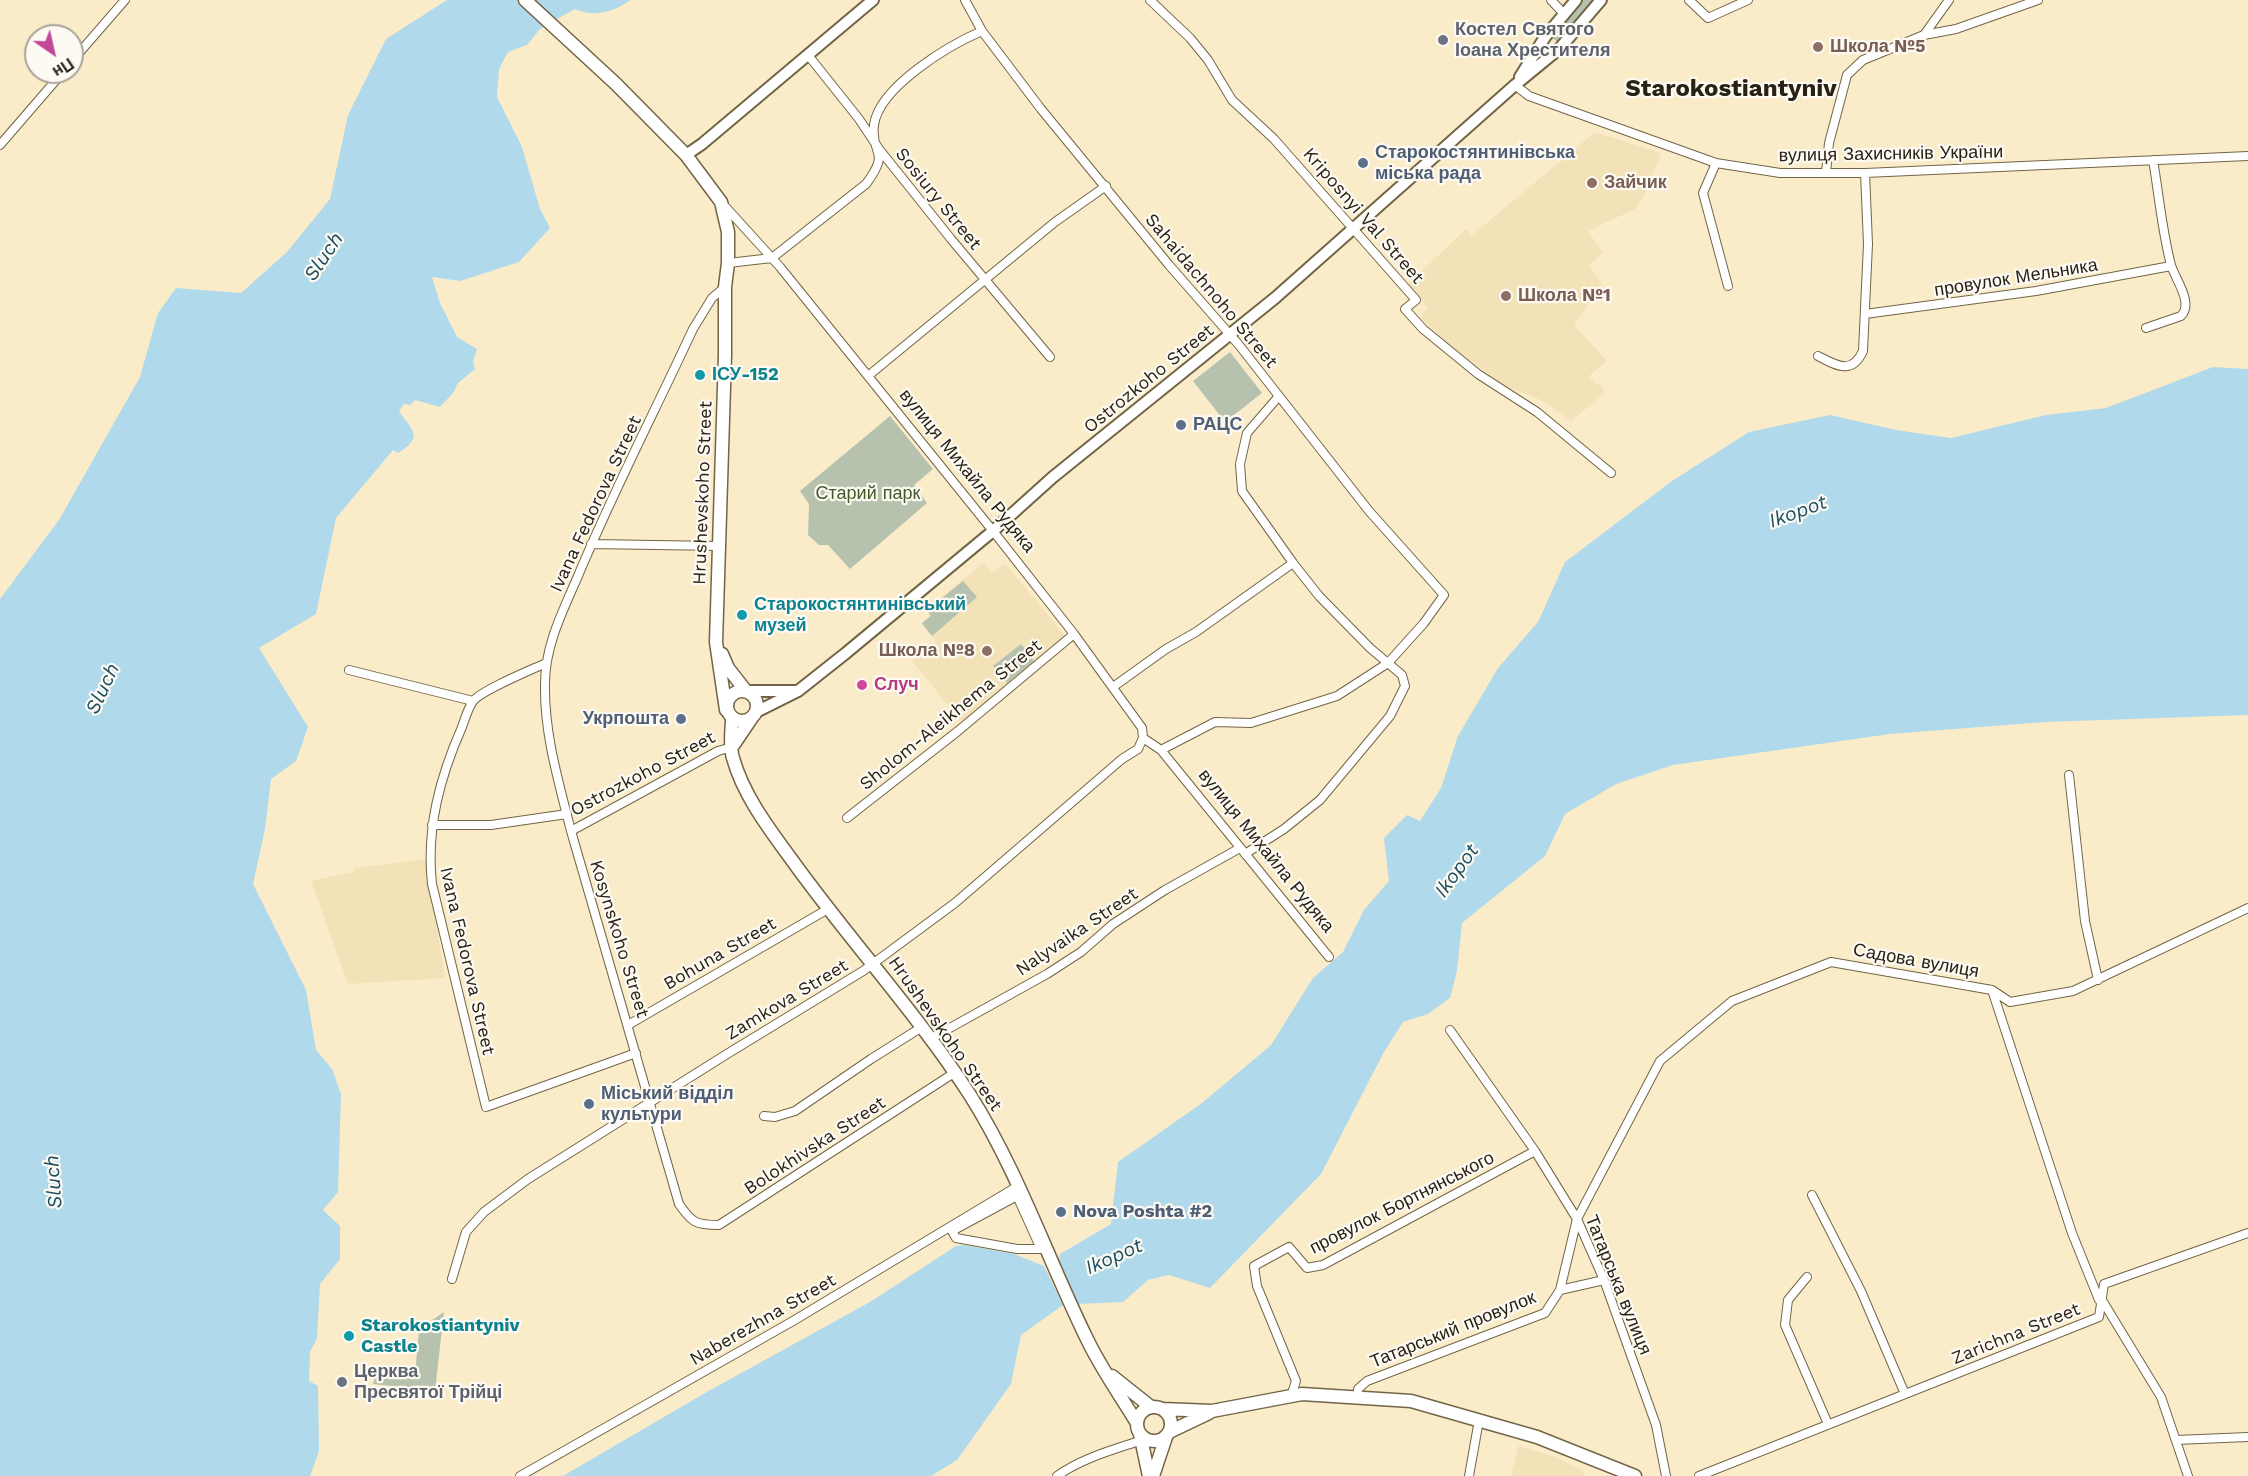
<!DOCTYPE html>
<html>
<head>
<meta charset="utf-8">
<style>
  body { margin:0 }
  #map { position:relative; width:2248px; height:1476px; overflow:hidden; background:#fbecc9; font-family:"Work Sans",sans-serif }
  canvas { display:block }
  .north { position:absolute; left:24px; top:24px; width:60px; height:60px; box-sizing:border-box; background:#fdfaf3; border:2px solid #a8a49a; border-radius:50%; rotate:146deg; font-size:16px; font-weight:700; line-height:24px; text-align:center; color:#282215 }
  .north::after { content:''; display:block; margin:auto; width:21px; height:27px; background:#c1479a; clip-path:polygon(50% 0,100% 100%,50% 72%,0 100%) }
</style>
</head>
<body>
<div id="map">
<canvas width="2248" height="1476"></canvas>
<div class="north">Пн</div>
</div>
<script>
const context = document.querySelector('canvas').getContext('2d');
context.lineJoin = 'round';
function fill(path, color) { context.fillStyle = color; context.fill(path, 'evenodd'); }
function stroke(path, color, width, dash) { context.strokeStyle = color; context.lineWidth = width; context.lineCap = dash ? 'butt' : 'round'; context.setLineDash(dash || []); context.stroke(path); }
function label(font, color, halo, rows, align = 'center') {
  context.font = font + ' "Work Sans",sans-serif'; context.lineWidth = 4.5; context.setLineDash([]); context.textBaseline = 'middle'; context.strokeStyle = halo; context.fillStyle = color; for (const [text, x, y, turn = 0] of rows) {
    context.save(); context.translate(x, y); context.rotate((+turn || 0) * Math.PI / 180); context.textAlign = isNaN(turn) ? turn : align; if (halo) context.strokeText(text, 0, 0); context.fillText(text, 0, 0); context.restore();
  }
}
fill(new Path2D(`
  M1595 132 1661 153 1644 196 1635 209 1588 231 1603 253 1589 265 1602 284 1574 325 1607 361 1589 376 1595 384 1602 386 1605 393 1571 421 1543 401 1504 385 1452 347 1420 317 1428 308 1408 284 1466 229 1471 236Z
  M983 563 992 573 1005 563 1066 637 962 722 912 661 936 641 921 624 930 616 926 610Z
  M426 859 445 978 348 984 311 881 353 872 354 868Z
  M1518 1446 1556 1457 1582 1470 1584 1476H1511Z`), '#f3e1b7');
fill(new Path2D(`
  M1582 0H1597L1560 44 1551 37Z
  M1230 352 1262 393 1225 422 1193 381Z
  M890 416 933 469 914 485 927 503 850 569 828 545H819L808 535 809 504 800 491Z
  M963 581 977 597 932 636 922 623 931 616 927 610Z
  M1021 644 1034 661 1007 683 993 666Z
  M444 1312 435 1391 373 1384 377 1372 415 1375 419 1329Z`), '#b6c2ad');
fill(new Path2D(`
  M447 0H631C612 12 596 18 575 9L540 29 527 45 508 52 499 69 497 97 522 147 540 209 550 228 519 262 460 281 432 277 440 303 457 337 477 349 473 362 475 369 458 383 453 393 440 407 415 400 410 405 404 404 399 411C412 431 425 436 398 453L393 450 336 518 316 614 259 648 308 727 296 761 271 779 265 829 253 884 306 990 316 1050 332 1069 341 1094 338 1192 323 1210 340 1226V1259L320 1284 317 1338 310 1352 309 1381 318 1386 319 1451 310 1476H0V599L59 520 140 377 158 313 176 288 241 293 287 252 330 199 348 115 386 39Z
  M2213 367 2248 369V715L2045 722 1890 734 1673 765 1616 784 1565 814 1545 856 1462 923 1457 971 1450 998 1428 1014 1403 1022 1384 1052 1321 1174 1210 1288 1169 1275 1148 1280 1123 1302 1077 1304 1059 1259 1060 1254 1111 1224 1118 1162 1202 1103 1271 1045 1313 978 1343 952 1364 910 1389 881 1384 838 1407 815 1420 821 1441 788 1458 736 1498 668 1538 622 1565 562 1672 481 1749 432 1830 415 1896 430 1951 438 2046 415 2106 408Z
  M964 1245 1014 1254 1044 1266 1063 1305 1021 1335 1011 1384 957 1460 931 1476H563L705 1393 870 1302 956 1246Z`), '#b0d9eb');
const street = new Path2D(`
  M965 0 982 31 1041 109 1169 265 1239 345 1369 511 1444 595 1424 623 1388 663 1337 696 1251 723 1215 722 1161 750
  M1150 0 1190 38 1208 60 1232 100 1274 139 1416 300 1405 309 1423 329 1478 374 1537 412 1611 473
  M1551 0 1564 14
  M1689 0 1708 18 1748 0
  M1924 35 1949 0
  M808 55 859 119 879 149 951 239 1050 357
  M72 61 125 0
  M1515 85 1529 96 1716 163 1780 173H1865L2248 156
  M0 145 63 72
  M1716 163 1703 193 1728 286
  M1826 173 1829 143 1847 75 1863 60 1924 35 1956 29 2038 0
  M722 203 780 267 993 531 1074 634 1142 728 1143 738 1161 750 1329 957
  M728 263 772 258 866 184C892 149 870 156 874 125 879 87 949 45 982 31
  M725 287 712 298 693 329C655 411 613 492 578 576 563 611 545 645 545 684 544 734 559 783 571 831L679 1204C692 1223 696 1225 719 1225L954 1073
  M1865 314 2036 291 2171 266
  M2146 328 2181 316C2194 303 2175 279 2171 265 2162 231 2159 195 2153 160
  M1818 356C1837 366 1852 375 1863 351L1868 244 1865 173
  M868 376 1055 222 1106 186
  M591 544 720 546
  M546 663C531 670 482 690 473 701 468 708 465 719 462 727 440 777 426 828 432 884L486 1107 636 1053
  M349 670 473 701
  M1113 687 1166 649 1196 632 1293 563
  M2069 775 2085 921 2098 980
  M847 818 958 731 1074 634
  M432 825H491L567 814
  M571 831 718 751 732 747
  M1245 854 1284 829 1320 800 1390 716 1405 686 1402 675 1370 648 1319 596 1293 563 1242 491 1240 464 1247 433 1279 396
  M1992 990 2010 1002 2073 991 2248 908
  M628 1025 828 909
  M1450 1030 1535 1151 1577 1219 1604 1280 1656 1425 1666 1476
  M930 1039 1047 974 1081 952 1113 924 1165 890 1240 848
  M764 1116 775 1117 795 1111 871 1059 922 1027
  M1812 1195 1861 1291 1905 1394
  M1017 1196 1041 1249H1017L956 1238 952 1231Z
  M1807 1277 1788 1300 1785 1325 1828 1424
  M452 1279 466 1232 484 1212 528 1179 727 1054 863 971 955 903 1122 759 1138 749 1143 738
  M1560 1290 1604 1280
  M1291 1396 1296 1381 1257 1286 1254 1266 1289 1247 1307 1268 1323 1265 1535 1151
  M1357 1398 1358 1389 1367 1381 1545 1313 1560 1290 1577 1219 1660 1061 1732 1001 1831 962 1992 990 2072 1233 2099 1300H2102L2161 1397 2188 1476
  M2176 1440 2248 1437
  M520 1476 793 1321 1018 1186
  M1057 1476C1082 1458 1113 1450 1142 1440
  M1469 1476 1479 1420
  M1699 1476 2099 1317 2104 1284 2248 1233`);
const secondary = new Path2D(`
  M1520 77 1545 37 1576 0
  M686 155 702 144 873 0
  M746 691H795
  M756 712 798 691 846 653 993 531 1053 477 1275 298 1515 85 1560 48 1601 0`);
const primary = new Path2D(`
  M525 0 616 84 686 155 721 202 728 232V263L725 287V355L716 642 726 710
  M722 654 728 668 746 691
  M727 706a15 15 0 1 1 30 0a15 15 0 1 1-30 0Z
  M732 717C732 730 729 746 733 758 744 798 773 834 797 867 853 944 918 1015 970 1095 1018 1171 1047 1257 1086 1337 1100 1367 1120 1395 1137 1423
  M732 747 753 716
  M1112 1376 1151 1407
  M1137 1424a17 17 0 1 1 34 0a17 17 0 1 1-34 0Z
  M1162 1409 1212 1411 1302 1394 1411 1401 1537 1437 1635 1476
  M1169 1432 1209 1413
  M1140 1434 1149 1476
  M1153 1476 1166 1437`);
stroke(street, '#726546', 10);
stroke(secondary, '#726546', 14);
stroke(primary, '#726546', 15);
stroke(street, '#fff', 8);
stroke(secondary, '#fff', 10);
stroke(primary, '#fff', 12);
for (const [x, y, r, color] of [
  [1443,40,6,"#6b7280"],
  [1818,47,6,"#8d6e63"],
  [1363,163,6,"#5c6f8a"],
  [1592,183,6,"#8d6e63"],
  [1506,296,6,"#8d6e63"],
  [700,375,6,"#0f9aa8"],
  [1181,425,6,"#5c6f8a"],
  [742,615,6,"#0f9aa8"],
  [987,651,6,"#8d6e63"],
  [862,685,6,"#d1479c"],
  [681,719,6,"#5c6f8a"],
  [589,1104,6,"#5c6f8a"],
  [1061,1212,6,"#5c6f8a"],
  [349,1336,6,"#0f9aa8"],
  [342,1382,6,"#6b7280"]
]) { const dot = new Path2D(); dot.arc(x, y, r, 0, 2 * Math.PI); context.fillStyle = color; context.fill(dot); stroke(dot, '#fdfaf3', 2); }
label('bold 18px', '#5b616d', '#fdfaf3', [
  ["Костел Святого",1455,30],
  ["Іоана Хрестителя",1455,51],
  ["Церква",354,1372],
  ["Пресвятої Трійці",354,1393]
], 'left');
label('bold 18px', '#785e54', '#fdfaf3', [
  ["Школа №5",1830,47],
  ["Зайчик",1604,183],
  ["Школа №1",1518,296],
  ["Школа №8",975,651,"right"]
], 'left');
label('bold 18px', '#4e5e75', '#fdfaf3', [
  ["Старокостянтинівська",1375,153],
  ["міська рада",1375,174],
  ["РАЦС",1193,425],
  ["Укрпошта",669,719,"right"],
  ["Міський відділ",601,1094],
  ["культури",601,1115],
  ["Nova Poshta #2",1073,1212]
], 'left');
label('18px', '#282215', '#fdfaf3', [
  ["вулиця Захисників України",1891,154,-1],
  ["Sosiury Street",938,199,51],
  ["Kriposnyi Val Street",1363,216,49],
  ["провулок Мельника",2016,278,-9],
  ["Sahaidachnoho Street",1211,291,50],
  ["Ostrozkoho Street",1149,379,-39],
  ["вулиця Михайла Рудяка",967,471,51],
  ["Hrushevskoho Street",703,493,-88],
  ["Ivana Fedorova Street",596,504,-65],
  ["Sholom-Aleikhema Street",951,715,-39],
  ["Ostrozkoho Street",643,774,-28],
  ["вулиця Михайла Рудяка",1266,851,51],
  ["Nalyvaika Street",1077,932,-34],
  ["Kosynskoho Street",619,939,73],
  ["Bohuna Street",720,954,-30],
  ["Ivana Fedorova Street",467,961,77],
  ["Садова вулиця",1916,961,10],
  ["Zamkova Street",787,1000,-31],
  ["Hrushevskoho Street",945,1034,55],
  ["Bolokhivska Street",815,1146,-33],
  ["провулок Бортнянського",1402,1203,-27],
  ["Татарська вулиця",1618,1285,68],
  ["Naberezhna Street",763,1320,-30],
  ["Татарський провулок",1453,1330,-22],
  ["Zarichna Street",2016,1334,-22]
]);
label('bold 18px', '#0d838f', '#fdfaf3', [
  ["ІСУ-152",712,375],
  ["Старокостянтинівський",754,605],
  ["музей",754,626],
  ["Starokostiantyniv",361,1326],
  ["Castle",361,1347]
], 'left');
label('18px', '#3f5928', '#fdfaf3', [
  ["Старий парк",868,494]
]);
label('bold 18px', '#b23c85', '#fdfaf3', [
  ["Случ",874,685]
], 'left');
label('italic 20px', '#194e61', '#fdfaf3', [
  ["Sluch",324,257,-56],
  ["Ikopot",1798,512,-20],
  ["Sluch",103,689,-65],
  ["Ikopot",1457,871,-54],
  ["Sluch",54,1182,-94],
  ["Ikopot",1114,1257,-24]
]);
label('bold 24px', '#282215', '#fdfaf3', [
  ["Starokostiantyniv",1731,89]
]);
</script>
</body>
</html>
